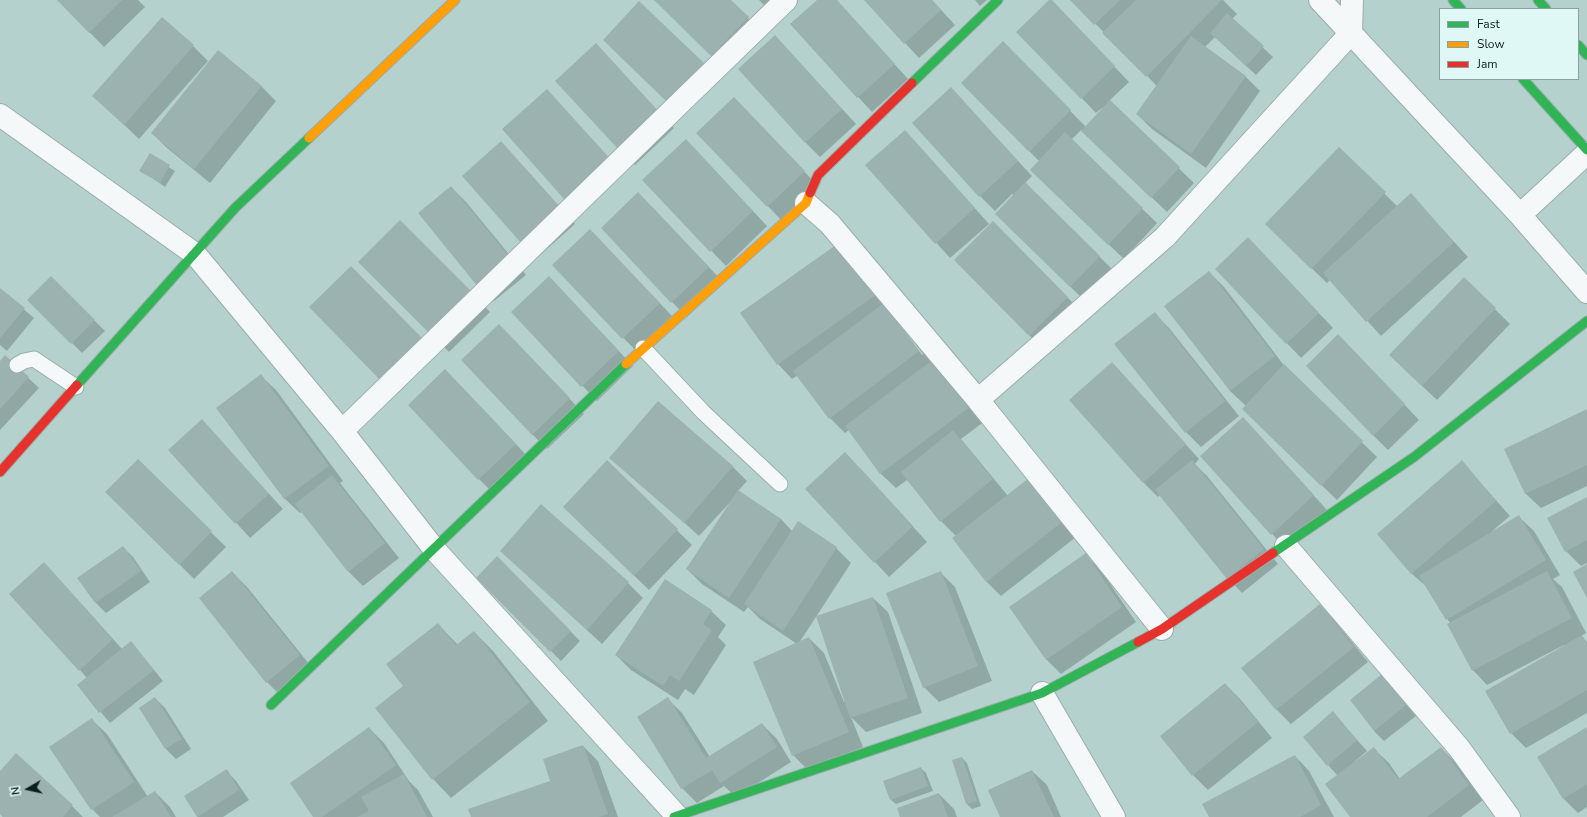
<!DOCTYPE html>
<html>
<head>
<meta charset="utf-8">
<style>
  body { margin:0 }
  #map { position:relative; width:1587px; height:817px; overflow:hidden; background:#b5d1ce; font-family:"Nunito Sans",sans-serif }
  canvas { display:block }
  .legend { position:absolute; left:1439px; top:8px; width:140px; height:72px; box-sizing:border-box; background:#dff8f5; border:1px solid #8aa19f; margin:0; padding:5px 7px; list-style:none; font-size:12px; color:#0a1f1d }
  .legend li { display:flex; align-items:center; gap:8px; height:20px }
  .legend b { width:20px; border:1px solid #8aa19f }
  .north { position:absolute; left:8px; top:769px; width:40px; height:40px; -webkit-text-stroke:3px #dff8f5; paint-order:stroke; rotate:261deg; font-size:11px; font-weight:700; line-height:16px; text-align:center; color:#0a1f1d }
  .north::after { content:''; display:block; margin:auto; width:14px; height:18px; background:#0a1f1d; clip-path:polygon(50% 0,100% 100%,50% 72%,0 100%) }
</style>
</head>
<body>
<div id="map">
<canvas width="1587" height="817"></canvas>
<ul class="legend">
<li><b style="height:5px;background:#30b455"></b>Fast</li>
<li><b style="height:5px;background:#ff9f0a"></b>Slow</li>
<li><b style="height:5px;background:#e5322d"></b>Jam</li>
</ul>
<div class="north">N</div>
</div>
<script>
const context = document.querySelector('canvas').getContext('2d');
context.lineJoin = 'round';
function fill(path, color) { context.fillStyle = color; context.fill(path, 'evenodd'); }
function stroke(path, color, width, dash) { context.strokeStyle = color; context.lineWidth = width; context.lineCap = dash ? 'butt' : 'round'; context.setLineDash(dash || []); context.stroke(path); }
fill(new Path2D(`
  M58 0H138L145 7 104 47Z
  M655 0H730L763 33 726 70Z
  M759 0H794L777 18Z
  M818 0H836L908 79 872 112 791 24Z
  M865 0H932L955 25 919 58Z
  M975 0H987L980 6Z
  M1072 0H1223L1237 14 1232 19 1273 57 1256 75 1215 37 1205 47 1245 76 1260 91 1206 168 1152 129 1137 114 1157 86Z
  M1065 15 1129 82 1109 101 1194 183 1167 212 1081 130 1071 140 1157 223 1124 259 1046 185 1039 161 962 83 1003 43 1086 127 1103 109 1102 108 1096 113 1018 32Z
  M775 36 856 124 820 157 805 142Z
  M193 46 208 61 139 139 94 96Z
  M219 51 262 87 276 101 210 183 167 148 152 133Z
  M619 55 703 64 718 79 683 116Z
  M610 60 674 128 635 165 620 150Z
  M965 104 1032 176 1025 183 1114 271 1085 301 996 214 1014 195 1012 194 995 211 980 196Z
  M561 105 623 173 580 213 503 130Z
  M748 113 819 187 782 221 698 133Z
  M905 131 989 224 950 258 867 166Z
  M501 142 575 224 537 258 523 243Z
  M1339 149 1398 207 1411 195 1468 257 1381 336 1330 280 1327 283 1281 239Z
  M150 155 175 171 165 187 141 170Z
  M700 155 767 226 726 266 643 180Z
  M451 187 466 202 526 275 494 301 479 287Z
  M653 208 723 282 687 317 672 302Z
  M400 221 490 312 449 352 360 262Z
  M993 223 1082 312 1044 350 955 260Z
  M1248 238 1333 328 1301 358 1216 269Z
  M840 243 931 362 985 421 961 439 1008 496 1029 480 1076 537 1001 596 986 581 956 536 941 521 907 480 896 488 881 474 849 430 845 433 830 418 798 375 792 379 778 364ZM895 319H897L923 354 922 355Z
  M604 245 674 318 638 353 553 265Z
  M351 267 437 354 396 395 382 380Z
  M1209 272 1224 287 1286 368 1377 457 1337 500 1258 424 1246 406 1230 391Z
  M51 277 105 331 82 353 29 300Z
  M1464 279 1510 324 1437 400 1405 370Z
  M0 289 34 318 7 351 0 345Z
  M563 292 633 366 597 401 512 312Z
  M1154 313 1169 328 1239 416 1201 447 1186 432 1116 344Z
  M514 340 584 414 547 449 532 434Z
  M1353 350 1419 420 1388 450 1373 435Z
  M5 356 39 388 0 430V362Z
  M1112 363 1199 459 1195 464 1207 476 1278 564 1242 593 1228 578 1160 495 1158 497 1143 482Z
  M261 376 276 390 343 481 340 483 399 558 363 586 349 572 302 512 300 513 285 499 218 408Z
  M460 385 530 459 494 494 479 479Z
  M1587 410V486L1541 508 1526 494 1505 449Z
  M1243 418 1328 511 1286 549 1201 456Z
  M202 421 283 509 250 538 170 450Z
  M611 457 732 466 747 481 738 491 781 519 792 531 798 523 836 548 851 563 799 643 809 638 824 653 844 702 846 701 873 598 888 612 922 713 866 732 851 717 863 747 808 770 793 755 797 644 760 619 748 607 744 612 702 584 687 569 734 498 699 536Z
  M138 460 226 547 194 579 107 492Z
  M607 462 692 545 649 590 579 522Z
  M1462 462 1510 516 1491 532 1519 517 1534 531 1560 575 1553 579 1562 587 1586 633 1581 636 1587 642V713L1526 748 1511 733 1564 646V645L1487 685 1473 670 1450 623 1427 587 1411 573Z
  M860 468 927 542 889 577 875 562Z
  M1587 498V563L1581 566 1566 551Z
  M123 547 133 557 150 582 106 613 96 603 78 578Z
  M501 551 628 583 643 598 602 644Z
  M1085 555 1100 569 1136 622 1061 674 1046 659Z
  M497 558 580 641 561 661 478 578Z
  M232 572 247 587 314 670 282 697 267 682Z
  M940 572 955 587 992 681 939 702 924 687Z
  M58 578 122 649 131 642 163 681 110 723 78 685 87 678 80 670Z
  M1320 606 1334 620 1368 662 1291 724 1277 710 1243 668Z
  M711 611 726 625 718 637 726 645 694 695 685 689 678 700 631 670 616 655Z
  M438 624 458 645 474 632 493 651 548 721 451 798 433 779 405 686Z
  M1382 676 1416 716 1384 741 1374 731Z
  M1225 684 1240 699 1272 738 1208 790 1193 775 1161 737Z
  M155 698 165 708 191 749 176 759 166 749 140 708Z
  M668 699 682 713 710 757 762 724 777 739 791 762 736 797 724 786 697 803 682 788Z
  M1333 713 1367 751 1354 762 1355 763 1374 749 1389 763 1400 779 1441 748 1456 763 1483 800 1461 817H1351L1338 776 1328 765Z
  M92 720 107 734 148 797 155 792 170 807 176 817H100L92 809Z
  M369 728 384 743 409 781 418 790 433 817H315Z
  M1587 728V807L1578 813 1563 798Z
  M583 746 598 761 618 817H472L551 782Z
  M16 755 72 806 83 817H3L0 814V772Z
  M1295 756 1309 771 1334 817H1210Z
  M962 758 967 763 981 806 972 809 967 804 953 761Z
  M921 768 926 773 933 791 896 804 891 800Z
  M226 770 236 781 249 800 223 817H198L185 796Z
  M1032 771 1047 785 1061 817H1001Z
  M939 794 954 809 957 817H901Z`), '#0003');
fill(new Path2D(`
  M57 0H122L89 33Z
  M654 0H731L749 17 711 56Z
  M817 0H837L895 64 857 98 790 24Z
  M864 0H932L941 10 904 44Z
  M1049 0H1052L1115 66 1081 99 1016 32Z
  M1070 0H1120L1094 25Z
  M1136 0H1222L1146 77 1102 33Z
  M639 1 704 63 667 102 603 40Z
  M1227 13 1264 46 1246 66 1210 33Z
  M162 17 194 45 124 125 92 96Z
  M775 35 842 109 805 143 738 69Z
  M1191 36 1246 76 1191 154 1136 114Z
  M1003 41 1071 110 1029 152 961 83Z
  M596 43 660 113 620 151 555 81Z
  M218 50 262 86 194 169 151 133Z
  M951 87 1018 161 979 197 912 123Z
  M547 89 609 158 564 199 502 129Z
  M734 97 805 171 767 207 696 133Z
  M1110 100 1180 167 1151 198 1081 131Z
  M905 130 975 208 935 244 865 165Z
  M1065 132 1143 208 1108 245 1030 170Z
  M686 139 753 211 710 252 642 180Z
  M501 141 561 208 522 244 462 176Z
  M1339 147 1386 192 1311 269 1265 224Z
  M150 153 170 165 160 183 139 171Z
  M1025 182 1100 256 1070 287 995 214Z
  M451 186 512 260 478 287 418 213Z
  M638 192 709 267 671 303 601 228Z
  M1411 193 1454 242 1366 322 1323 273Z
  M400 220 476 296 434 338 358 262Z
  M993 221 1068 297 1029 336 954 260Z
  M590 229 660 303 622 339 552 265Z
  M1248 237 1319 313 1286 344 1215 269Z
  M840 242 877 294 777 365 740 313Z
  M351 266 423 339 381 381 309 307Z
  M1209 271 1275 356 1230 391 1164 306Z
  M51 276 95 320 71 344 27 300Z
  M549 276 619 351 581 387 511 312Z
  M1464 277 1496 308 1422 386 1389 355Z
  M0 288 25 308 0 338Z
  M884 303 919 351 829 419 793 371Z
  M1155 312 1225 401 1185 433 1114 344Z
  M499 324 570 398 532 435 461 360Z
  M1338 334 1405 404 1373 436 1306 366Z
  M5 355 29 377 0 409V361Z
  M935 358 971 406 880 474 845 426Z
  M1112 362 1186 444 1143 483 1069 400Z
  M1284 364 1363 441 1321 486 1242 409Z
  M445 369 516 444 478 480 408 405Z
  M261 374 329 466 284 499 216 408Z
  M658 401 733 466 684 523 609 458Z
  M1587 409V465L1525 494 1504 449Z
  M1243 417 1314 495 1271 535 1200 456Z
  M202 419 269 494 235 524 168 450Z
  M953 430 993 479 940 522 901 472Z
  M845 452 913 526 874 563 805 489Z
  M138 459 212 531 179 565 105 492Z
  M607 460 678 529 634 576 563 507Z
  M1192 460 1264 549 1227 579 1155 490Z
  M1462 460 1496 501 1411 574 1377 534Z
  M332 475 385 543 348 572 295 504Z
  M1029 478 1062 522 986 582 952 538Z
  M738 490 781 519 729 598 686 569Z
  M1587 497V540L1565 552 1547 518Z
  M541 504 629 582 587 630 500 551Z
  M1519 515 1546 560 1446 620 1419 576Z
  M798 521 837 547 783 631 744 604Z
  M123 546 141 571 95 603 77 578Z
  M1086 553 1122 607 1046 660 1009 607Z
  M497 556 571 631 550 652 476 578Z
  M44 562 113 639 79 671 9 594Z
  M1587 564V598L1573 572Z
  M232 571 300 655 266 683 199 598Z
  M941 571 978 666 923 688 886 593Z
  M1547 571 1572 618 1472 671 1447 624Z
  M665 579 712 610 703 624 712 630 679 681 670 675 663 686 615 655Z
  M873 597 908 698 850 718 816 616Z
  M1320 604 1354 647 1276 710 1241 668Z
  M438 623 456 645 474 631 530 702 432 780 375 708 403 686 386 664Z
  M1582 635 1587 644V690L1510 734 1485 691Z
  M809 637 849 732 792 756 753 662Z
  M131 641 154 670 99 713 77 685Z
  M1382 674 1406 705 1374 731 1350 700Z
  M1225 683 1258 722 1192 776 1160 736Z
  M155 697 182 739 165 749 139 708Z
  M668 697 706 758 762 723 777 747 720 783 712 770 681 789 637 717Z
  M1333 711 1357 740 1327 766 1303 737Z
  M92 718 134 782 91 810 49 747Z
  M369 727 396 765 322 817H313L290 783Z
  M1587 727V784L1563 799 1537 757Z
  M583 745 608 814 599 817H471L468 809 550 781 543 759Z
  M1374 747 1398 779 1441 747 1469 785 1427 817H1350L1325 784Z
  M16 753 73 805 63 817H4L0 814V771Z
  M1295 755 1321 805 1300 817H1209L1202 804Z
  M962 757 977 801 966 804 952 760Z
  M921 767 928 786 890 800 883 781Z
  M227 769 239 790 197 817 184 796Z
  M1032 770 1054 817H1000L988 790Z
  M404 774 427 817H357L369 811 361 797Z
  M155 791 171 817H112Z
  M939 793 948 817H900L897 808Z`), '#9cb2b0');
const lane = new Path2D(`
  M643 348 704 413 780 484
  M17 365 24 361 34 359 76 387`);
const street = new Path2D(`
  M1320 0 1520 215 1587 153
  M0 115 195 254 342 431 435 550 677 816
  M806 203 830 224 978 400 1162 629
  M1520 215 1587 292
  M978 400 1165 237 1351 33 1352 0
  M342 431 786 0
  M1286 546 1459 748 1509 817
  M1042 693 1114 817`);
const fast = new Path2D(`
  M1453 0 1461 9
  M1538 0 1546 9
  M1578 45 1587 55
  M1523 79 1587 150
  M912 83 998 0
  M77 385 235 208 309 138
  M1273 553 1414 457 1587 321
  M271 705 626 364
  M674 817 1042 693 1138 642`);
const slow = new Path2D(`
  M309 138 455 0
  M626 364 806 203 810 193`);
const jam = new Path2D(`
  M810 193 818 175 912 83
  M0 472 77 385
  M1138 642 1162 629 1273 553`);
stroke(lane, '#98aeab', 17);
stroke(street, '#98aeab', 24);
stroke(fast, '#98aeab', 11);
stroke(slow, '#98aeab', 11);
stroke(jam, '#98aeab', 11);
stroke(lane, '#f4f8f8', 15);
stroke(street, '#f4f8f8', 22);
stroke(fast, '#30b455', 9);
stroke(slow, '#ff9f0a', 9);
stroke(jam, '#e5322d', 9);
</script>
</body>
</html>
